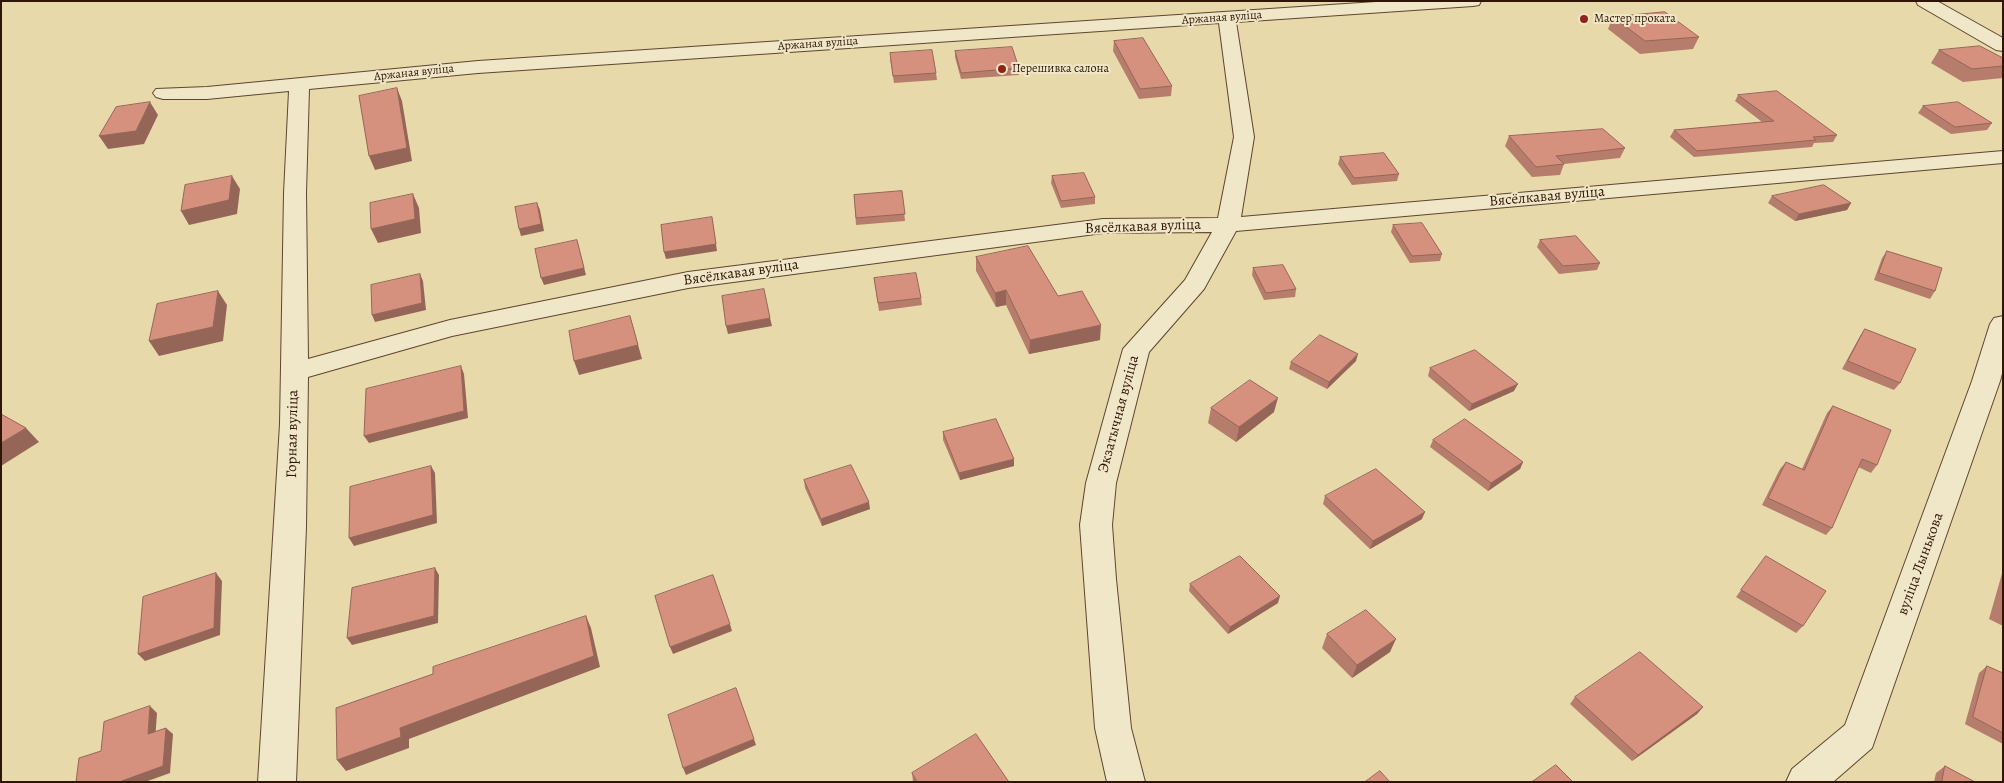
<!DOCTYPE html>
<html>
<head>
<meta charset="utf-8">
<style>
  body { margin:0 }
  #map { position:relative; width:2004px; height:783px; overflow:hidden; background:#e8d9aa; font-family:Alegreya,serif }
  canvas { display:block }
  .frame { position:absolute; inset:0; border:2px solid #2e1506; pointer-events:none }
</style>
</head>
<body>
<div id="map">
<canvas width="2004" height="783"></canvas>
<div class="frame"></div>
</div>
<script>
const context = document.querySelector('canvas').getContext('2d');
context.lineJoin = 'round';
function stroke(path, color, width, dash) { context.strokeStyle = color; context.lineWidth = width; context.lineCap = dash ? 'butt' : 'round'; context.setLineDash(dash || []); context.stroke(path); }
function fill(path, color) { context.fillStyle = color; context.fill(path, 'evenodd'); }
function label(font, color, halo, rows, align = 'center') {
  context.font = font + ' Alegreya,serif'; context.lineWidth = 4; context.setLineDash([]); context.textBaseline = 'middle'; context.strokeStyle = halo; context.fillStyle = color; for (const [text, x, y, turn = 0] of rows) {
    context.save(); context.translate(x, y); context.rotate((+turn || 0) * Math.PI / 180); context.textAlign = isNaN(turn) ? turn : align; if (halo) context.strokeText(text, 0, 0); context.fillText(text, 0, 0); context.restore();
  }
}
const minor = new Path2D(`
  M1391 1H1481L1479 5 1473 6 1236 22 1254 137 1241 217 2003 151V163L1236 231 1204 289 1149 352 1116 483 1112 525 1116 579 1131 728 1145 782H1107L1095 728 1084 579 1080 525 1086 483 1123 349 1185 280 1212 232 1103 233 688 288 452 336 308 377 306 527 296 782H258L280 424 284 193 289 91 207 99H163L156 97 153 93 156 89 207 87 478 61ZM1219 23 1234 137 1218 218 1103 219 688 272 450 320 308 359 306 193 309 89 478 73Z
  M1916 1H1937L2003 38V51L1996 50 1918 5Z
  M2003 316V370L2000 381 1872 748 1833 782H1786L1792 769 1845 725 1972 381 1990 324 1994 318Z`);
stroke(minor, '#5c462f', 2);
fill(minor, '#f0e6c8');
fill(new Path2D(`
  M1613 17 1699 37 1693 49 1640 54 1608 29Z
  M1114 41 1172 86 1171 96 1139 99 1113 51Z
  M1939 50 2003 58V78L1963 82 1931 63Z
  M955 51 1019 68V75L961 79 955 57Z
  M890 59 936 73 937 80 894 83Z
  M1738 95 1837 135 1833 142 1814 143 1812 147 1694 157 1670 137 1674 130 1762 122 1735 101Z
  M1923 106 1992 123 1987 130 1951 134 1918 113Z
  M1509 136 1625 148 1620 158 1564 164 1560 175 1532 177 1505 146Z
  M1340 157 1399 174 1397 181 1352 185 1338 164Z
  M1052 176 1095 197V204L1061 208 1051 183Z
  M902 191 905 221 856 225 854 195Z
  M1772 196 1851 203 1847 210 1795 221 1768 203Z
  M1393 225 1442 254 1440 261 1410 263 1391 232Z
  M1540 240 1600 263 1597 270 1559 274 1537 247Z
  M1887 251 1935 291 1930 299 1874 280 1882 258Z
  M976 257 1058 296 1100 340 1029 354 1006 305 996 307 976 271Z
  M1253 268 1296 289 1295 297 1264 300 1252 275Z
  M874 278 921 298 922 305 879 311Z
  M1865 329 1900 383 1894 390 1842 369 1860 336Z
  M1356 361 1327 389 1289 369 1291 362Z
  M1430 368 1514 391 1469 411 1428 376Z
  M1833 406 1877 465 1871 473 1858 467 1832 528 1826 535 1762 505 1780 469 1786 462 1802 469 1827 413Z
  M1211 408 1274 412 1236 442 1208 423Z
  M943 432 1014 466 960 480 943 440Z
  M1433 440 1523 462 1520 469 1488 491 1430 447Z
  M804 480 870 509 822 526 805 488Z
  M1325 496 1422 519 1370 549 1323 504Z
  M1766 556 1803 626 1796 633 1736 597Z
  M2003 570V626L1989 619Z
  M1190 584 1278 603 1228 634 1189 591Z
  M1327 634 1390 652 1352 678 1322 648Z
  M1987 666 2003 673V744L1965 724 1979 673Z
  M1575 697 1703 707 1697 714 1632 761 1570 704Z
  M1945 766 1975 782H1934L1936 773Z
  M912 773 1009 782H913Z`), '#b77d6c');
fill(new Path2D(`
  M397 88 402 101 412 161 375 170 369 156Z
  M150 102 158 115 144 144 108 149 99 136Z
  M232 176 240 189 237 214 189 225 181 211Z
  M413 194 419 208 421 233 378 243 371 229Z
  M537 203 540 210 544 231 521 236 519 229Z
  M1851 203 1847 210 1795 221 1799 214Z
  M712 217 717 251 666 259 664 252Z
  M577 240 586 275 544 285 541 278Z
  M420 274 423 281 426 310 375 322 372 315Z
  M1006 290V305L996 307 995 293Z
  M218 291 227 305 223 341 159 356 149 341Z
  M630 316 642 359 579 375 574 361Z
  M770 318 772 326 728 334 726 326Z
  M1101 325 1100 340 1029 354 1030 340Z
  M1358 354 1356 361 1327 389 1329 382Z
  M461 366 464 374 468 418 369 443 364 436Z
  M1518 384 1514 391 1469 411 1472 404Z
  M1278 398 1274 412 1236 442 1239 427Z
  M26 428 39 442 1 466V443Z
  M1014 459V466L960 480 959 473Z
  M1523 462 1520 469 1488 491 1491 483Z
  M431 466 435 473 437 523 354 546 349 538Z
  M869 502 870 509 822 526 821 519Z
  M1425 512 1422 519 1370 549 1373 541Z
  M435 568 439 575 438 623 352 645 347 638Z
  M216 573 222 581 220 635 145 661 138 654Z
  M1280 596 1278 603 1228 634 1230 627Z
  M586 616 591 628 600 667 409 739V748L346 771 337 760 400 728Z
  M730 624 732 631 673 654 670 647Z
  M1396 639 1390 652 1352 678 1357 665Z
  M150 706 157 713 155 741 148 734Z
  M1703 707 1697 714 1632 761 1638 755Z
  M166 728 173 734 170 773 145 782H119Z
  M754 739 756 745 686 775 683 768Z`), '#956658');
const building = new Path2D(`
  M1665 12 1699 37 1645 41 1613 17Z
  M1143 38 1172 86 1140 89 1114 41Z
  M1980 46 2003 58V66L1972 69 1939 50Z
  M1012 47 1019 68 961 73 955 51Z
  M932 50 936 73 893 76 890 53Z
  M397 88 407 148 369 156 359 96Z
  M1777 91 1837 135 1813 137 1816 140 1697 151 1674 130 1774 121 1738 95Z
  M150 102 136 131 99 136 116 107Z
  M1958 102 1992 123 1955 127 1923 106Z
  M1603 129 1625 148 1556 156 1564 164 1536 167 1509 136Z
  M1384 153 1399 174 1354 178 1340 157Z
  M1084 173 1095 197 1061 201 1052 176Z
  M232 176 229 200 181 211 185 185Z
  M1824 185 1851 203 1799 214 1772 196Z
  M902 191 905 214 856 218 854 195Z
  M413 194 415 219 371 229 370 203Z
  M537 203 541 224 519 229 515 207Z
  M712 217 716 244 664 252 661 225Z
  M1422 223 1442 254 1412 256 1393 225Z
  M1576 236 1600 263 1563 266 1540 240Z
  M577 240 584 268 541 278 535 249Z
  M1028 246 1058 296 1082 291 1101 325 1030 340 1006 290 995 293 976 257Z
  M1887 251 1942 268 1935 291 1879 273Z
  M1283 265 1296 289 1266 293 1253 268Z
  M916 273 921 298 878 303 874 278Z
  M420 274 422 303 372 315 371 285Z
  M764 289 770 318 726 326 722 296Z
  M218 291 213 327 149 341 157 304Z
  M630 316 638 345 574 361 569 331Z
  M1865 329 1916 349 1900 383 1848 361Z
  M1320 335 1358 354 1329 382 1291 362Z
  M1475 350 1518 384 1472 404 1430 368Z
  M461 366 464 411 364 436 366 389Z
  M1250 380 1278 398 1239 427 1211 408Z
  M1833 406 1891 430 1877 465 1862 459 1832 528 1768 498 1786 462 1804 470Z
  M1 414 26 428 1 443Z
  M996 419 1014 459 959 473 943 432Z
  M1465 419 1523 462 1491 483 1433 440Z
  M851 465 869 502 821 519 804 480Z
  M431 466 433 515 349 538 350 487Z
  M1376 469 1425 512 1373 541 1325 496Z
  M1240 556 1280 596 1230 627 1190 584Z
  M1766 556 1826 591 1803 626 1741 590Z
  M435 568 434 616 347 638 352 588Z
  M216 573 214 628 138 654 143 597Z
  M713 575 730 624 670 647 655 596Z
  M1366 610 1396 639 1357 665 1327 634Z
  M586 616 594 656 400 728 401 737 337 760 336 708 433 674V667Z
  M1640 652 1703 707 1638 755 1575 697Z
  M1987 666 2003 673V733L1973 717Z
  M736 688 754 739 683 768 668 715Z
  M150 706 148 734 166 728 163 766 119 782H76L79 758 101 751 104 722Z
  M976 734 1009 782H917L912 773Z
  M1556 765 1573 782H1532Z
  M1945 766 1975 782H1942Z
  M1380 771 1390 782H1365Z`);
fill(building, '#d5917d');
stroke(building, '#956658', 1);
for (const [x, y, r, color] of [
  [1584,19,5,"#8f2418"],
  [1002,69,5,"#8f2418"]
]) { const dot = new Path2D(); dot.arc(x, y, r, 0, 2 * Math.PI); context.fillStyle = color; context.fill(dot); stroke(dot, '#f0e6c8', 2); }
label('12px', '#2e1506', '#f0e6c8', [
  ["Аржаная вуліца",1222,18,-4],
  ["Аржаная вуліца",818,44,-4],
  ["Аржаная вуліца",414,73,-6]
]);
label('12px', '#2e1506', '#f0e6c8', [
  ["Мастер проката",1594,19],
  ["Перешивка салона",1012,69]
], 'left');
label('15px', '#2e1506', '#f0e6c8', [
  ["Вясёлкавая вуліца",1547,197,-5],
  ["Вясёлкавая вуліца",1143,227,-2],
  ["Вясёлкавая вуліца",741,273,-8],
  ["Экзатычная вуліца",1119,414,-75],
  ["Горная вуліца",293,434,-89],
  ["вуліца Лынькова",1921,564,-70]
]);
</script>
</body>
</html>
